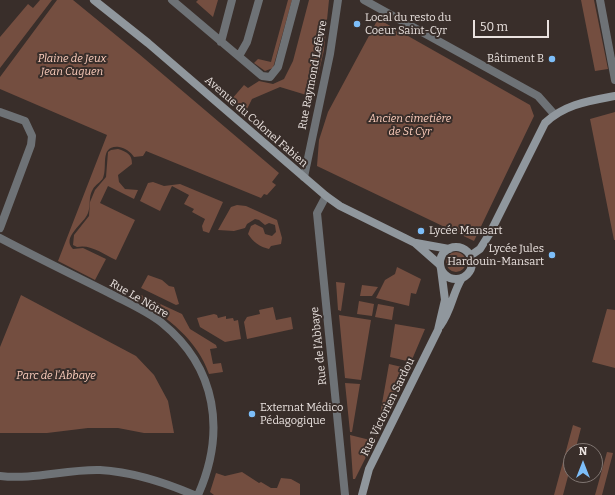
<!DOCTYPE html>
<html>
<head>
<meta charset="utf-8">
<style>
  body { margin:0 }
  #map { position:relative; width:615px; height:495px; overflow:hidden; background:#392e2a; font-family:Bitter,serif }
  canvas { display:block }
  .north { position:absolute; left:563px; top:443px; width:40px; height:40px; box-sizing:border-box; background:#392e2a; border:1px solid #807672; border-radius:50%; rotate:0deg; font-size:11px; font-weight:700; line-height:16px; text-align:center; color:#eae2df }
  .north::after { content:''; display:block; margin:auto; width:14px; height:18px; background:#7dbef9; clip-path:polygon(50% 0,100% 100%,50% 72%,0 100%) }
  .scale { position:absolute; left:473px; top:20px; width:76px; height:18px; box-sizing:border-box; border:2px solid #eae2df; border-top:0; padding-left:5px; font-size:12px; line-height:14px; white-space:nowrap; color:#eae2df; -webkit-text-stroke:3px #392e2a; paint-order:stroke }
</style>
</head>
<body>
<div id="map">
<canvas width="615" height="495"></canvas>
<div class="north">N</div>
<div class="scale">50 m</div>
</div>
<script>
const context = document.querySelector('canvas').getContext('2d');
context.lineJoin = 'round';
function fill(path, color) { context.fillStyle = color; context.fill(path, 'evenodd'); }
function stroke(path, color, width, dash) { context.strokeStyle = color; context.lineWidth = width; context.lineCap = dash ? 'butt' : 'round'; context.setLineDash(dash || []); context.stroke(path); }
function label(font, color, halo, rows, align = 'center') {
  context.font = font + ' Bitter,serif'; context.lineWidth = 4; context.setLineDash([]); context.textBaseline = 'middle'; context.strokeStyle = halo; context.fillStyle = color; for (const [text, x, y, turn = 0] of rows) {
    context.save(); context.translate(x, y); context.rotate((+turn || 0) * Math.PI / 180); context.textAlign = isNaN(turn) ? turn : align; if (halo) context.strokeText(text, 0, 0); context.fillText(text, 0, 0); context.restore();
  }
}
fill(new Path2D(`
  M40 0H52L0 68V37L28 4 33 8Z
  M57 0H73L139 54 279 173 272 182 276 185 267 195 264 194 261 198 146 151 143 156 134 157C131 152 125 148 119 147 99 145 108 167 103 178 101 182 95 185 93 189 88 197 91 205 88 213 84 224 61 237 73 249L83 248 106 259 95 280 58 261 107 135 0 89V77Z
  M198 0H218L213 17 196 2Z
  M288 0H292L273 68 265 71 254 63 258 59 271 62Z
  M309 0H329L324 50 313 97 280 87 252 99 245 113 231 100 244 85 248 88 259 81 273 84 284 79 293 61Z
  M581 0H594L608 69 595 71Z
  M378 19 530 105 534 116 474 241 317 166 319 140 328 112Z
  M615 112V240H614L590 119Z
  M118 149C127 152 132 154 132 164L118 175 119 182 125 189 138 190 134 199 108 186 100 203 135 220 116 260C103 254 91 244 77 247L73 245 74 235 89 216 90 202 95 190 106 177 108 152 111 150Z
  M153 182 164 186 180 184 223 202 209 233 203 231 202 226 205 219 192 212 194 209 184 204 189 195 172 186 160 211 140 201 148 183Z
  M237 205 246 206 277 220 282 238 281 244 271 246 269 249C260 247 253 242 248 234L251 226 255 224 263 228 265 234 272 236 276 232 275 225 269 223 265 225 259 220 255 219 247 224 245 228 234 231 218 230 231 207Z
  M446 262a10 10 0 1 1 20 0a10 10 0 1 1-20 0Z
  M397 267 421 279 416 294 411 293 409 306 376 298 385 280 395 274Z
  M148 275 162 280 169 286 174 287 179 304 176 305 141 288Z
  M336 282 345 283 341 311 338 310Z
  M362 285 378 287 372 296H360Z
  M21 295 136 356 154 375 168 401 174 433H144L118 428H88L47 433H0V347Z
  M141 295 182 314 190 329 216 345 217 348 210 349 213 364 221 363 223 372 209 374C198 341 167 316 137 300Z
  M359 301 374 304 372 316 357 314Z
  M378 304 394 307 392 320 375 317Z
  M273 307 276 320 291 317 293 329 247 339 244 322 247 317 260 314 259 310Z
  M607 309 615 310V368L592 362Z
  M214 314 217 315 218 318 226 316V319L233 318 234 321 238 320 241 339 225 342 200 327 197 318Z
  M339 315 371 320 361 380 345 378Z
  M395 324 425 329 411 362 390 357Z
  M389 364 406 368 376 438 377 432Z
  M345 383 360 384 352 432H350Z
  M573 425 581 428 575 451H571V465L563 495H554Z
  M350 435 374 441 355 479H353Z
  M607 452 613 453 602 495H595Z
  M242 472 259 483 261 482 271 488H277L281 478 291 479 300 484V495H214L210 492 216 473 225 476Z`), '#744e40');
stroke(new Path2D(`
  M172 0 262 76 270 77 278 67 296 0
  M364 0 538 96 554 114
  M600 0 615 80
  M221 42 232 0
  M239 56 247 42 259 0
  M0 112 25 121 32 136 31 145 0 228
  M304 177 330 54 338 0
  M326 196 317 213 345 495
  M0 238C36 257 73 275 109 293 126 302 147 311 162 323 217 368 226 432 198 495
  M0 476C34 480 66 469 100 470 133 472 164 482 194 495`), '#6e7276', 8);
stroke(new Path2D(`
  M94 0 148 43 326 196 340 206 415 243 440 265
  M416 243 449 249
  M440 263a16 16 0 1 1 32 0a16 16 0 1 1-32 0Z
  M470 256 480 249 490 233 545 123C565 104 589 101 615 96
  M440 326C452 310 452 294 462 278
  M362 495 369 469 438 330 445 300 441 269`), '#90979d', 8);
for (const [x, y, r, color] of [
  [357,24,4,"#7dbef9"],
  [552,59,4,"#7dbef9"],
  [421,231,4,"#7dbef9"],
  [552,255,4,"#7dbef9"],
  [252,414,4,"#7dbef9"]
]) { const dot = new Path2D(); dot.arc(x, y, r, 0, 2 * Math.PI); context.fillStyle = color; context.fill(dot); stroke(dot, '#392e2a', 1.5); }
label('11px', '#eae2df', '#392e2a', [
  ["Local du resto du",365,18],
  ["Coeur Saint-Cyr",365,31],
  ["Bâtiment B",544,59,"right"],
  ["Lycée Mansart",429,231],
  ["Lycée Jules",544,249,"right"],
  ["Hardouin-Mansart",544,262,"right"],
  ["Externat Médico",260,408],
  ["Pédagogique",260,421]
], 'left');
label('italic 11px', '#fecfbe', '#392e2a', [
  ["Plaine de Jeux",72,59],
  ["Jean Cuguen",72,72],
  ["Ancien cimetière",410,119],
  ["de St Cyr",410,132],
  ["Parc de l'Abbaye",56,376]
]);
label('11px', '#eae2df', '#392e2a', [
  ["Rue Raymond Lefèvre",313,75,-79],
  ["Avenue du Colonel Fabien",256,122,41],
  ["Rue Le Nôtre",139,299,30],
  ["Rue de l’Abbaye",319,346,-96],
  ["Rue Victorien Sardou",388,407,-64]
]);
</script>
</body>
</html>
